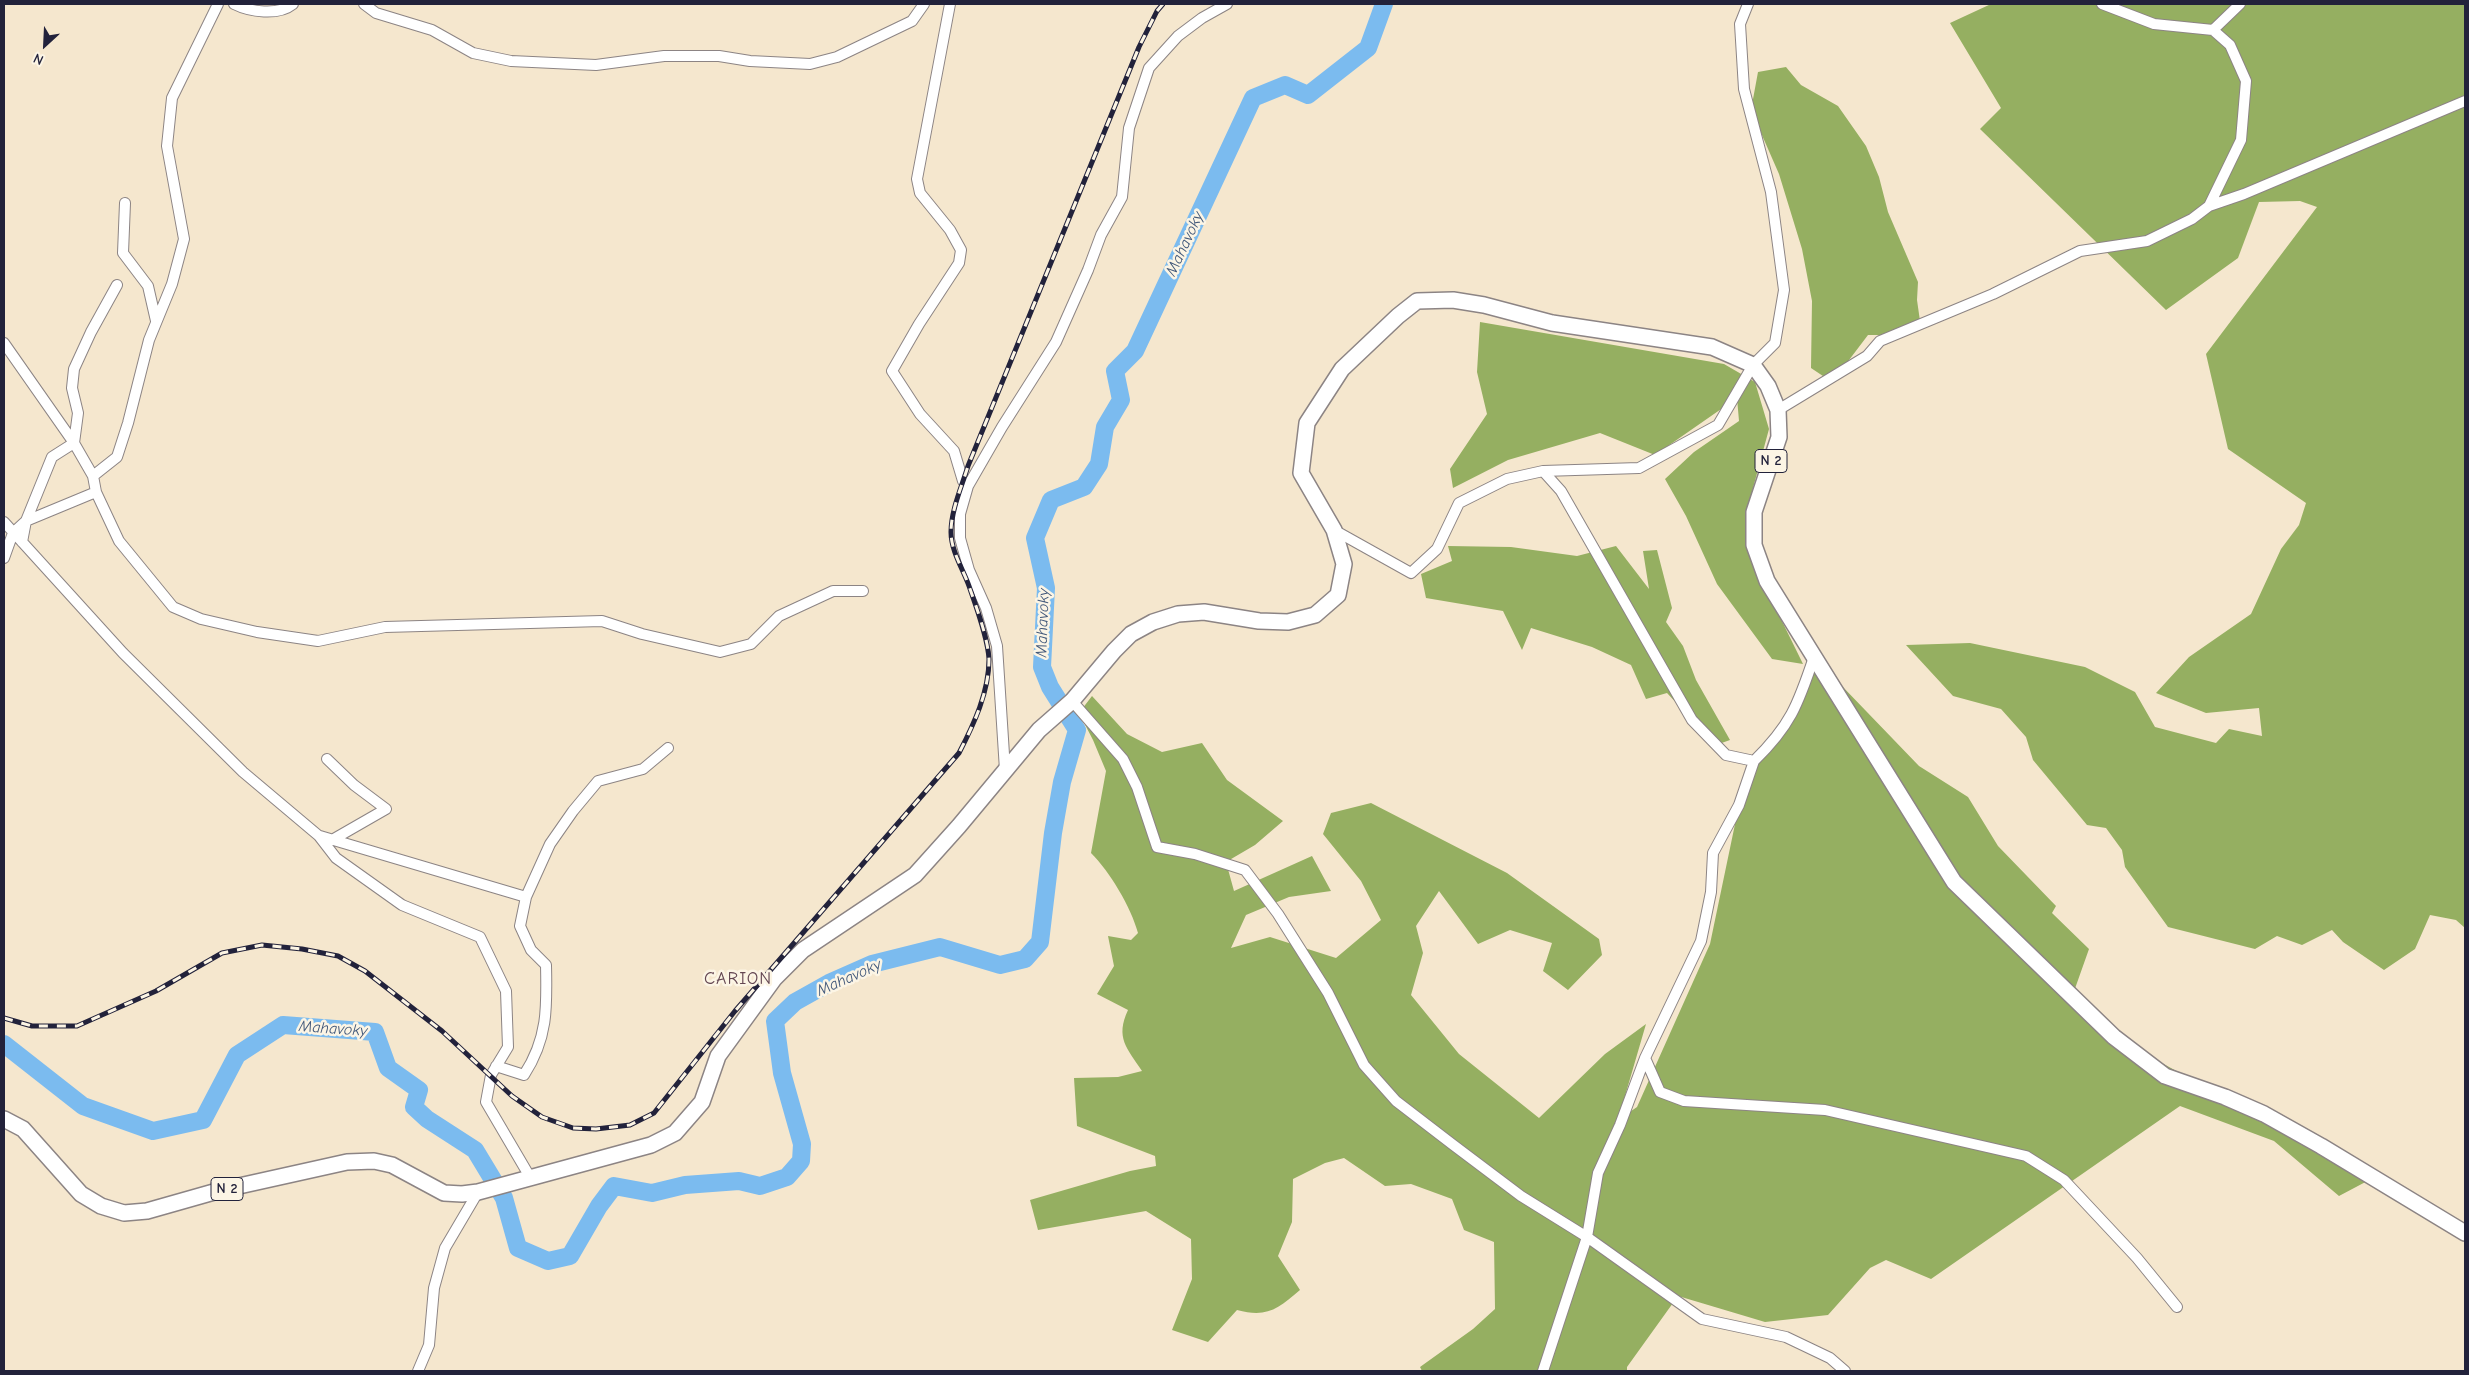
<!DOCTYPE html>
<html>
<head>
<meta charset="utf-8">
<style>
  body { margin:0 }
  #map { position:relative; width:2469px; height:1375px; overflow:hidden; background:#f5e7ce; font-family:"Comic Neue",sans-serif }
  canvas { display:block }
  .frame { position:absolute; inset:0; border:5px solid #22223b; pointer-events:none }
  .north { position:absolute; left:20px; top:20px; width:50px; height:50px; -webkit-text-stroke:4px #fcf5e5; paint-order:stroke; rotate:205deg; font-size:14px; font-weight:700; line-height:20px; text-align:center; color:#22223b }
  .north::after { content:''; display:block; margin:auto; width:18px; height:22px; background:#22223b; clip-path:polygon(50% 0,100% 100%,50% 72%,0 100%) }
</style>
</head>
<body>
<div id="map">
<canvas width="2469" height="1375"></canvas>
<div class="frame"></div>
<div class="north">N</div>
</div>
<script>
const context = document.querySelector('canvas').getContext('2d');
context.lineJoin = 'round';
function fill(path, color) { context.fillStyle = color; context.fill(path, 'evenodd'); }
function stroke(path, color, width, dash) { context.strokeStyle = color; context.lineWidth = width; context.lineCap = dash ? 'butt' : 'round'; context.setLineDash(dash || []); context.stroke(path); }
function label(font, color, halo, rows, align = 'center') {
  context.font = font + ' "Comic Neue",sans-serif'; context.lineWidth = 5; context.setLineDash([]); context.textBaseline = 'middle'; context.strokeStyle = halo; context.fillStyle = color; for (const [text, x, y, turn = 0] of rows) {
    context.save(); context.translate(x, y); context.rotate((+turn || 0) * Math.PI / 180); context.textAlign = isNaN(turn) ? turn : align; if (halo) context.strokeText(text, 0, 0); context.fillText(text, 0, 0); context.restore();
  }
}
fill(new Path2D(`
  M1991 4H2465V928L2456 920 2430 915 2415 949 2384 970 2343 942 2332 930 2302 945 2277 936 2255 949 2168 927 2125 867 2122 850 2106 828 2087 825 2033 760 2026 737 2001 709 1953 696 1906 645 1970 643 2085 667 2135 692 2155 727 2216 743 2229 729 2262 736 2259 708 2206 713 2156 693 2189 657 2251 614 2281 549 2299 525 2306 503 2228 449 2206 354 2317 207 2300 201 2259 202 2238 258 2166 310 1980 129 2001 108 1950 23Z
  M1786 67 1801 85 1838 106 1866 146 1879 177 1888 212 1918 282 1917 300 1920 321 1886 335H1868L1846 364 1826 378 1811 368 1812 301 1802 249 1779 174 1751 110 1758 72Z
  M1480 322 1724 364 1755 382 1769 429 1746 514 1748 552 1803 664 1772 659 1717 584 1686 516 1665 479 1694 452 1739 421 1737 398 1655 455 1600 433 1508 460 1453 488 1450 469 1487 414 1477 372Z
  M1448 546 1511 547 1577 556 1616 546 1649 589 1643 551 1657 550 1672 608 1666 622 1683 646 1696 680 1730 740 1716 745 1667 693 1646 699 1631 665 1592 647 1531 628 1522 650 1503 611 1426 598 1421 574 1452 561Z
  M1814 657 1919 766 1968 797 1998 846 2056 906 2052 913 2089 949 2072 997 2114 1037 2373 1178 2339 1196 2274 1141 2180 1106 1931 1279 1886 1260 1870 1268 1828 1315 1765 1322 1678 1296 1627 1367V1371H1422L1420 1367 1473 1329 1495 1309 1494 1242 1464 1230 1452 1199 1411 1184 1385 1186 1344 1158 1325 1163 1293 1179 1292 1222 1278 1256 1300 1290C1278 1309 1267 1318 1237 1310L1208 1342 1172 1330 1192 1279 1191 1239 1146 1211 1038 1230 1030 1200 1130 1171 1156 1166 1155 1156 1077 1126 1074 1078 1118 1077 1142 1071C1127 1048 1115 1038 1128 1010L1097 994 1114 966 1108 936 1131 940 1138 933C1131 907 1110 872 1091 853L1106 771 1093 740 1079 713 1092 696 1127 734 1162 752 1202 743 1227 780 1283 821 1255 845 1226 862 1234 891 1312 856 1331 891 1289 897 1246 915 1231 948 1270 937 1336 958 1381 920 1361 881 1323 834 1331 813 1371 803 1507 873 1599 939 1602 955 1568 990 1543 971 1552 943 1510 930 1478 944 1439 891 1416 926 1423 953 1411 995 1459 1054 1539 1118 1605 1054 1646 1024 1618 1120 1637 1107 1710 944 1739 805 1754 761 1799 703Z`), '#95af61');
stroke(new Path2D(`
  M4 1044 83 1106 153 1131 203 1120 237 1055 283 1025 375 1032 388 1068 419 1090 414 1107 427 1119 475 1150 504 1198 518 1248 548 1261 570 1256 599 1206 614 1186 652 1193 685 1185 739 1181 760 1186 787 1177 801 1161 802 1144 782 1073 775 1021 795 1002 829 983 872 964 940 947 1000 965 1025 959 1040 942 1053 833 1062 782 1077 730 1050 687 1042 667 1046 588 1035 538 1051 500 1084 487 1099 464 1105 427 1121 400 1115 371 1135 351 1253 98 1285 85 1308 95 1368 48 1384 4`), '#7bbbef', 18);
const minor = new Path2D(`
  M234 4C250 12 278 16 293 4
  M364 4 376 13 432 30 473 53 511 61 596 65 664 56H719L750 61 810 64 837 57 912 21 924 4
  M950 4 917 179 920 193 950 230 961 250 959 263 919 324 892 371 920 414 954 451 963 481 968 486
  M2102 4 2154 24 2213 30 2240 4
  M125 203 123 253 148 286 156 321
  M2209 206 2241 140 2246 81 2230 45 2213 30
  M4 343 74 443 93 476
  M1778 410 1867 356 1880 341 1993 294 2080 251 2147 241 2192 219 2209 206 2244 194 2465 101
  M1543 471 1561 491 1692 720 1726 755 1754 761C1790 726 1798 705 1814 657
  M96 492 93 476 117 457 128 423 149 340 172 284 184 239 167 146 172 98 218 4
  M4 522 123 653 243 772 319 836 336 858 402 905 480 937 506 991 508 1047 491 1075 486 1102 530 1177
  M1334 530 1411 573 1437 549 1459 503 1507 479 1543 471 1639 468 1718 425 1753 365 1775 343 1784 290 1771 192 1744 89 1740 24 1748 4
  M22 542 26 521 52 457 74 443 78 413 72 388 74 369 91 332 117 285
  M4 558 13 533 26 521 96 492 119 541 173 607 201 619 257 632 318 641 385 627 602 621 642 634 720 652 751 644 779 616 833 591H863
  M1072 701 1123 759 1137 787 1157 847 1195 854 1245 870 1278 914 1328 993 1364 1065 1396 1101 1452 1144 1521 1196 1587 1237 1702 1319 1786 1337 1830 1358 1845 1371
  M327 759 354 785 386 809 332 840
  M1754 761 1739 805 1713 853 1711 892 1701 941 1645 1058 1660 1092 1684 1101 1825 1110 2026 1156 2064 1180 2137 1258 2177 1307
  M1005 770 997 646 986 608 969 570 960 538V514L968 486 1002 427 1056 342 1088 270 1101 235 1122 197 1129 128 1149 68 1178 36 1202 18 1227 4
  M320 836 526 897 520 926 531 950 546 965C547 1007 548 1038 524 1075L496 1066
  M526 897 550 844 573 811 598 781 643 769 668 748
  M418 1371 429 1345 434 1288 445 1248 478 1192
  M1543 1371 1587 1237 1598 1173 1620 1125 1645 1058`);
const primary = new Path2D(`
  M4 1119 23 1129 81 1194 101 1206 124 1213 147 1211 221 1190 347 1162 374 1161 392 1165 444 1193 462 1194 478 1192 651 1145 675 1133 702 1102 718 1056 774 979 803 950 915 875 959 826 1039 730 1072 701 1114 651 1131 634 1153 622 1178 614 1204 612 1259 621 1288 622 1315 615 1338 595 1344 564 1334 530 1301 473 1307 423 1342 369 1398 316 1417 301 1453 300 1484 305 1552 323 1712 347 1753 365 1768 386 1778 410 1779 437 1754 512V545L1767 581 1954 882 2114 1037 2165 1076 2225 1097 2264 1114 2321 1146 2465 1233`);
stroke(minor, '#8c8484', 12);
stroke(primary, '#8c8484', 18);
stroke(minor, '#fff', 10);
stroke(primary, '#fff', 15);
const rail = new Path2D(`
  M4 1018 32 1026H77L156 991 222 953 262 945 302 949 338 956 365 971 442 1031 512 1096 542 1117 573 1128 596 1129 630 1125 654 1113 735 1011 959 753C974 724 989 692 989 659 988 638 976 606 969 586 963 569 951 551 951 532 951 510 962 486 968 466L1139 47 1157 11 1163 4`);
stroke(rail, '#22223b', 5);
stroke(rail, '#fcf5e5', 3, [9]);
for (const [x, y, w] of [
  [1771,461,32],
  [227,1189,32]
]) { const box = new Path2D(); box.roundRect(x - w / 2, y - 11.5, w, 23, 4); context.fillStyle = '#fcf5e5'; context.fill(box); stroke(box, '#22223b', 1); }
label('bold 14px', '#22223b', null, [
  ["N 2",1771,461],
  ["N 2",227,1189]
]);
label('italic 16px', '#41587a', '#fcf5e5', [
  ["Mahavoky",1185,244,-65],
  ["Mahavoky",1043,623,-88],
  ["Mahavoky",849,978,-24],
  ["Mahavoky",333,1029,4]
]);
context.letterSpacing = '1px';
label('18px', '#644752', '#fcf5e5', [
  ["CARION",738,979]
]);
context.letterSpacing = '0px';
</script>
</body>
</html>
